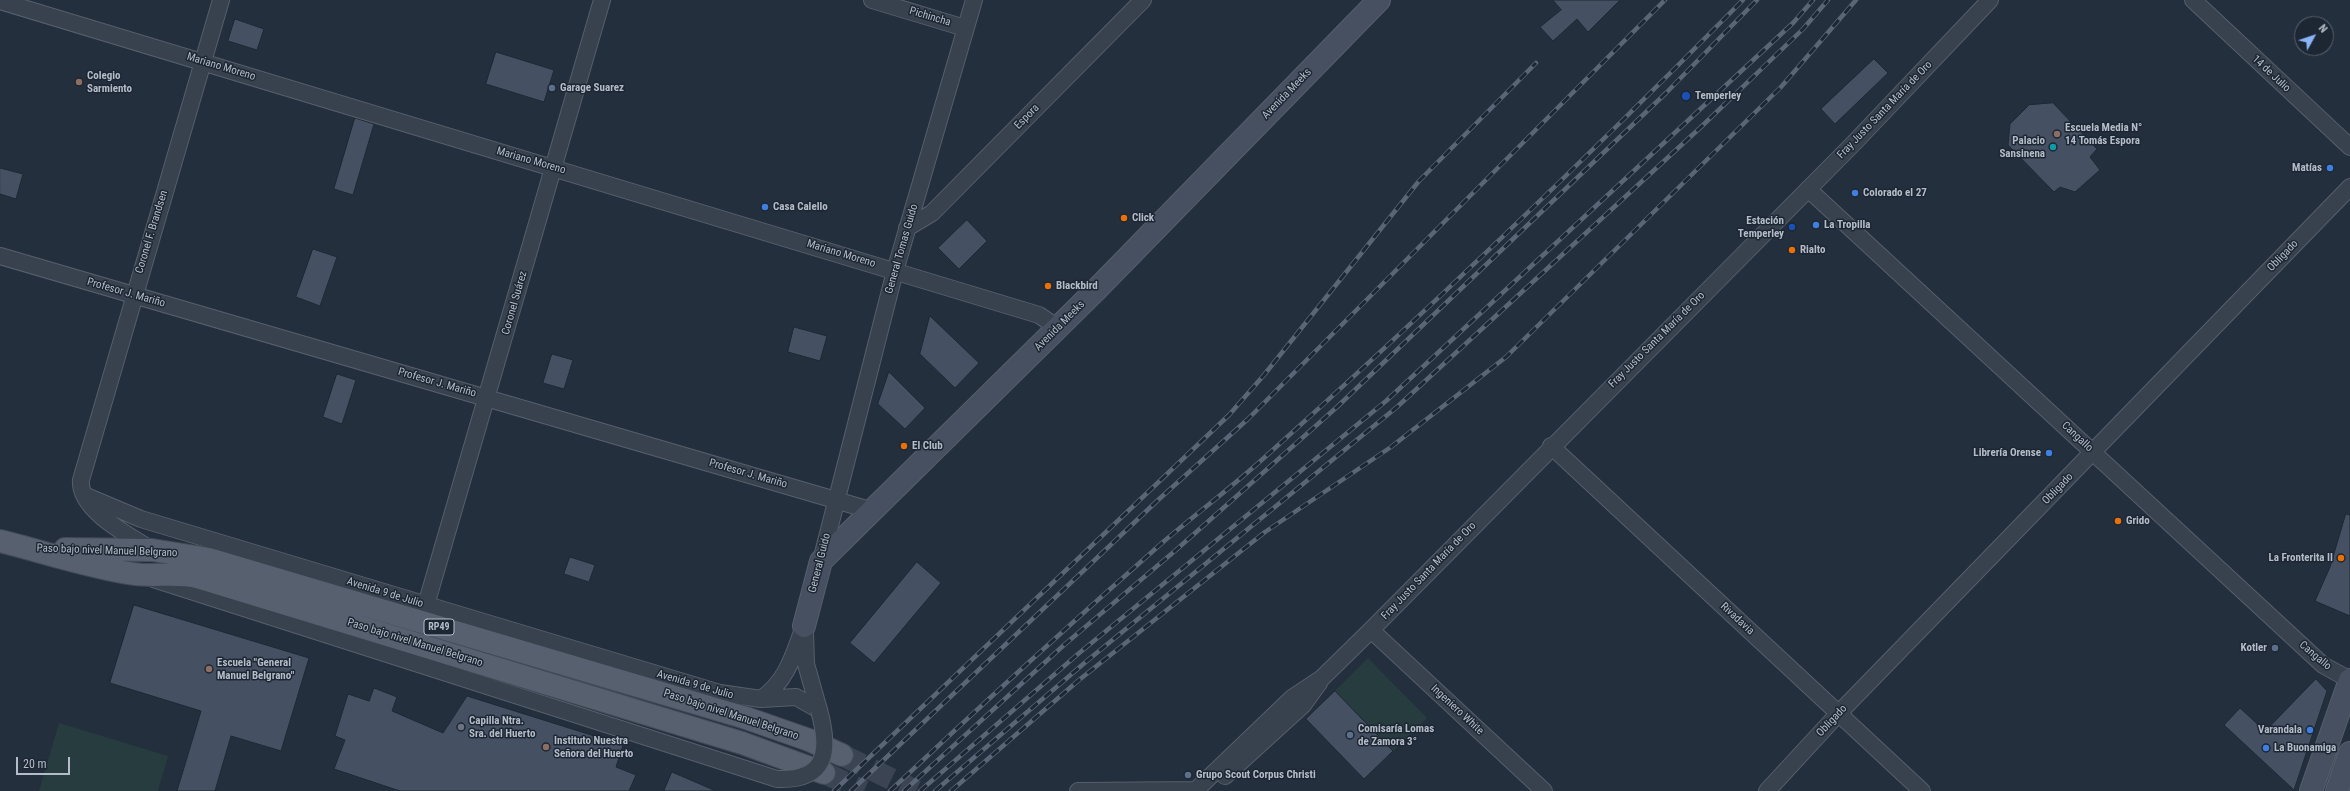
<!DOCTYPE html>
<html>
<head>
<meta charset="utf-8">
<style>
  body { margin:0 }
  #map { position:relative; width:2350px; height:791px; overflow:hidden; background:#242f3e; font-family:"Roboto Condensed",sans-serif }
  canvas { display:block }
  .north { position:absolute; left:2294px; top:16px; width:40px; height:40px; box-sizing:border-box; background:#1d2633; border:1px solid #59626f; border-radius:50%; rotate:50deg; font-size:11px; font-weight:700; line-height:16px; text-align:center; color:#b4bcc9 }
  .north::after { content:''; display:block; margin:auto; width:14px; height:18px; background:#8ab4f8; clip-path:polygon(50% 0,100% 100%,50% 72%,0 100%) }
  .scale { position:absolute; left:16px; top:757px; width:54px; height:18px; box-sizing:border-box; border:2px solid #b4bcc9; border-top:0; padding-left:5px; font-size:12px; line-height:14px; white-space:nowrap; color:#b4bcc9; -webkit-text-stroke:3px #1d2633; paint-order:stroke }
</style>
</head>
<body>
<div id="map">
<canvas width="2350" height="791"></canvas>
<div class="north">N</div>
<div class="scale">20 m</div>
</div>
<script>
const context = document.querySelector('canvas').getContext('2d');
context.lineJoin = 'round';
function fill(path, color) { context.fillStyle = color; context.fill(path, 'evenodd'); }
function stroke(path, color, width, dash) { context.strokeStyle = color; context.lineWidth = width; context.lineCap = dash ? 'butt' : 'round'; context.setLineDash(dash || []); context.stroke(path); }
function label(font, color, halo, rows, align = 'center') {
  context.font = font + ' "Roboto Condensed",sans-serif'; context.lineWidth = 3; context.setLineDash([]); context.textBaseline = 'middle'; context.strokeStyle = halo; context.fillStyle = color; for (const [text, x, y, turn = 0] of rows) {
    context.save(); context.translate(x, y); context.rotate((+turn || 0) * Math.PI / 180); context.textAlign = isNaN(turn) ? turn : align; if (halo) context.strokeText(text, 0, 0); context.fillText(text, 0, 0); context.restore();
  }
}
fill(new Path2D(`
  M1368 658 1427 718 1393 751 1335 691Z
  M59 723 168 756 158 791H39Z`), '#263c3f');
const building = new Path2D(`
  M1553 0H1620L1588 32 1577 19 1553 41 1540 27 1561 10Z
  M235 19 264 29 257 50 228 41Z
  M496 52 554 70 544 102 486 84Z
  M1874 59 1888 73 1835 124 1821 109Z
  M2053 103 2097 149 2090 157 2100 170 2075 192 2060 187 2054 192 2008 145 2010 124 2029 105Z
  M355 118 374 124 353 195 334 189Z
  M0 168 23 174 16 199 0 194Z
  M967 220 987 241 959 269 938 248Z
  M313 249 337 257 320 306 296 297Z
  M930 316 979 363 955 388 920 354Z
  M794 327 827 336 820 361 788 352Z
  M552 354 573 360 564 389 543 383Z
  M889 372 925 408 905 429 878 404Z
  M337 374 356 380 342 424 323 417Z
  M2346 514 2350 515V616L2315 601 2330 567Z
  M570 557 595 565 589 582 564 574Z
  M917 562 941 583 874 663 850 643Z
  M134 605 309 658 281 751 231 736 215 791H177L201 711 110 683Z
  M2316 679 2327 691 2294 790 2224 725 2240 708 2265 731Z
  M374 688 397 697 392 711 443 733 467 696 623 745 616 767 636 775 629 791H400L334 769 345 740 335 736 348 694 369 701Z
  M1335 691 1393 751 1364 779 1306 719Z
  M672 772 716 791H664Z`);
fill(building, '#455162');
stroke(building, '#1f2835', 1);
stroke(new Path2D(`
  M842 755 916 791
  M824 773 864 791`), '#3a4453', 22, [22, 11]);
const street = new Path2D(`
  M872 0 965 28
  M2193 0 2350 147
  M0 1 1039 315 1058 328
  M1808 189 2323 665 2350 680
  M907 228 932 213 1143 0
  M0 256 873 511
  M1551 446 1922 791
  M84 495 141 519 720 693 761 699 796 697 819 710
  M152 550C130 536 78 510 81 480L221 0
  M821 561 895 271 974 0
  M153 579 777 779
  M426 605 602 0
  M1371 630 1544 791
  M805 632 806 664 819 710
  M761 699C787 681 794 654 804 626
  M1225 776 1303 705 1319 683
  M1078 791 1196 790 1292 698 1322 678 1371 630 1853 144 1990 0
  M1767 791 1838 714 2350 187`);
const secondary = new Path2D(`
  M804 626 821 561 1096 290 1379 0
  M2311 791 2350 680
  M2337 791 2350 753`);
const primary = new Path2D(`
  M0 541C44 552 88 567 134 574 155 577 176 572 197 577L742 743 824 773
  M65 549 152 550 209 559 746 718 809 740 842 755`);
stroke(street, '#565f6c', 18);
stroke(secondary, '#565f6c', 24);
stroke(primary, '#414a57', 24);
stroke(street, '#38414e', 16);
stroke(secondary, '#465061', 22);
stroke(primary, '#56606e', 22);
const rail = new Path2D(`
  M834 791 1229 415 1264 375 1419 181 1536 63
  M851 791 1157 501 1248 419 1665 0
  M890 791C979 707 1070 624 1162 543 1196 514 1232 487 1265 457 1429 310 1588 157 1743 0
  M904 791 1064 645 1176 550 1337 407 1666 93 1757 0
  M920 791 1078 654 1386 401 1793 23 1813 0
  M935 791 1088 660 1397 407 1701 127 1803 29 1828 0
  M951 791 1079 680 1265 532 1391 447 1506 357 1781 87 1856 0`);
stroke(rail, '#5a6575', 4.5);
stroke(rail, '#1d2633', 3, [9]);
const streetBridge = new Path2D(`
  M777 779C828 781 830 750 819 710`);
stroke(streetBridge, '#565f6c', 18, []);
stroke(streetBridge, '#38414e', 16);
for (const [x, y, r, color] of [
  [79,82,4,"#8d6e63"],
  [552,88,4,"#5c6f8a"],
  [1686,96,5,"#1a4fb4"],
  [2057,134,4,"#8d6e63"],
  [2053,147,4,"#0f9aa8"],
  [2330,168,4,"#3f7fe0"],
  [1855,193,4,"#3f7fe0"],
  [765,207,4,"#3f7fe0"],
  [1124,218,4,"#e8710a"],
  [1816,225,4,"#3f7fe0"],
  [1792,227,4,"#1a4fb4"],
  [1792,250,4,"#e8710a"],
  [1048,286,4,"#e8710a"],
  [904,446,4,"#e8710a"],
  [2049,453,4,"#3f7fe0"],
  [2118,521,4,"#e8710a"],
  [2341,558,4,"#e8710a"],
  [2275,648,4,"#5c6f8a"],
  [209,669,4,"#8d6e63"],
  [461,727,4,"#6b7280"],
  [2310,730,4,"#3f7fe0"],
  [1350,735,4,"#5c6f8a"],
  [546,747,4,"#8d6e63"],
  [2266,748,4,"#3f7fe0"],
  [1188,775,4,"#5c6f8a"]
]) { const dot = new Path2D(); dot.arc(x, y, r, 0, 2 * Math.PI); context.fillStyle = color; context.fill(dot); stroke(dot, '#1d2633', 1.5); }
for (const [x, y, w] of [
  [439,627,30]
]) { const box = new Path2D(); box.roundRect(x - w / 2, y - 8, w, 16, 3); context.fillStyle = '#1d2633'; context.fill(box); stroke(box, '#b4bcc9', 1); }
label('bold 10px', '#b4bcc9', null, [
  ["RP49",439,627]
]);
label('11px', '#b4bcc9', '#1d2633', [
  ["Pichincha",930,17,17],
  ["Mariano Moreno",221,67,17],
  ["14 de Julio",2271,74,43],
  ["Avenida Meeks",1287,94,-46],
  ["Fray Justo Santa María de Oro",1885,110,-46],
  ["Espora",1027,117,-45],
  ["Mariano Moreno",531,161,16],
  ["Coronel F. Brandsen",152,232,-73],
  ["General Tomas Guido",902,249,-74],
  ["Mariano Moreno",841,254,17],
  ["Obligado",2283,256,-46],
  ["Profesor J. Mariño",126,293,16],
  ["Coronel Suárez",515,303,-74],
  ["Avenida Meeks",1060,326,-45],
  ["Fray Justo Santa María de Oro",1657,340,-45],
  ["Profesor J. Mariño",437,383,16],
  ["Cangallo",2077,437,43],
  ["Profesor J. Mariño",748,474,16],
  ["Obligado",2058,489,-46],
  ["Paso bajo nivel Manuel Belgrano",107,551,2],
  ["General Guido",820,563,-76],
  ["Fray Justo Santa María de Oro",1429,571,-46],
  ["Avenida 9 de Julio",385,593,17],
  ["Rivadavia",1737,619,43],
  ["Paso bajo nivel Manuel Belgrano",415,643,17],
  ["Cangallo",2315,656,40],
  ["Avenida 9 de Julio",695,685,16],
  ["Ingeniero White",1457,710,43],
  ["Paso bajo nivel Manuel Belgrano",731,715,18],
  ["Obligado",1832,721,-47]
]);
label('bold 11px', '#b4bcc9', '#1d2633', [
  ["Colegio",87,76],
  ["Sarmiento",87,89],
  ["Garage Suarez",560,88],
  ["Temperley",1695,96],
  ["Escuela Media N°",2065,128],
  ["14 Tomás Espora",2065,141],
  ["Palacio",2045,141,"right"],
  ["Sansinena",2045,154,"right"],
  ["Matías",2322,168,"right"],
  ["Colorado el 27",1863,193],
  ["Casa Calello",773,207],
  ["Click",1132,218],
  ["Estación",1784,221,"right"],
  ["Temperley",1784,234,"right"],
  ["La Tropilla",1824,225],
  ["Rialto",1800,250],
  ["Blackbird",1056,286],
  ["El Club",912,446],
  ["Librería Orense",2041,453,"right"],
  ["Grido",2126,521],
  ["La Fronterita II",2333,558,"right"],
  ["Kotler",2267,648,"right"],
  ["Escuela \"General",217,663],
  ["Manuel Belgrano\"",217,676],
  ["Capilla Ntra.",469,721],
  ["Sra. del Huerto",469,734],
  ["Comisaría Lomas",1358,729],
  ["de Zamora 3°",1358,742],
  ["Varandala",2302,730,"right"],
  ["Instituto Nuestra",554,741],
  ["Señora del Huerto",554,754],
  ["La Buonamiga",2274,748],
  ["Grupo Scout Corpus Christi",1196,775]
], 'left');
</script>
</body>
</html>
